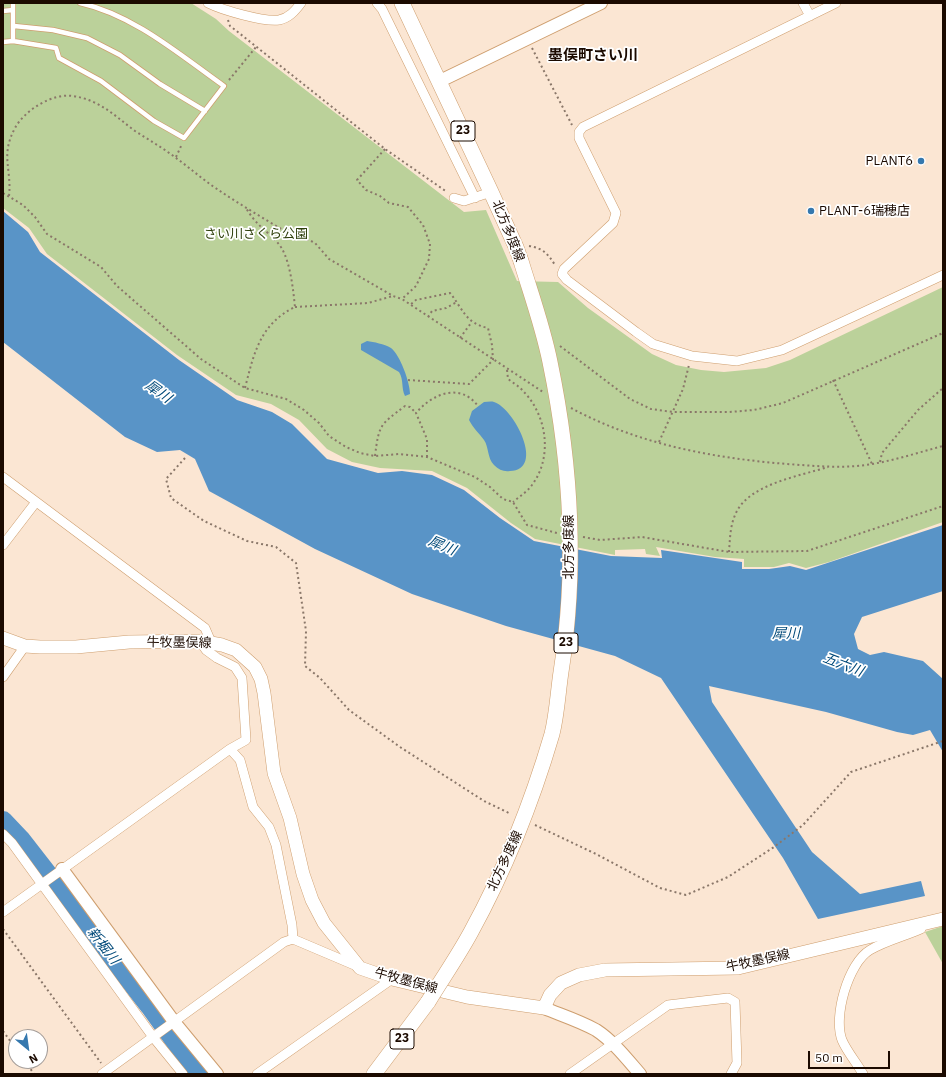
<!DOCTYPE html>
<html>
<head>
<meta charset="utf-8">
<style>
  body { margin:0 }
  #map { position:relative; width:946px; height:1077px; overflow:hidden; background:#fbe6d3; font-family:"IBM Plex Sans",sans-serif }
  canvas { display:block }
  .frame { position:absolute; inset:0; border:4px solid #1b0a00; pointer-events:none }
  .north { position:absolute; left:8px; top:1029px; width:40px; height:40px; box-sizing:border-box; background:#fff; border:1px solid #a49d99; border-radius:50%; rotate:151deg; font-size:11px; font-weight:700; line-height:16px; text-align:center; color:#1b0a00 }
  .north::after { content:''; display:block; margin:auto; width:14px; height:18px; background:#3578ae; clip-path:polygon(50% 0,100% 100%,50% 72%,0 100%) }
  .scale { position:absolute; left:808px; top:1051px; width:82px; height:18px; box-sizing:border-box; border:2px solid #1b0a00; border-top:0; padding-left:5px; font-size:12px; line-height:14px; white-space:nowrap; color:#1b0a00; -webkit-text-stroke:3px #fff; paint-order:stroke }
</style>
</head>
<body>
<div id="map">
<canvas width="946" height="1077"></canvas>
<div class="frame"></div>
<div class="north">N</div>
<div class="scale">50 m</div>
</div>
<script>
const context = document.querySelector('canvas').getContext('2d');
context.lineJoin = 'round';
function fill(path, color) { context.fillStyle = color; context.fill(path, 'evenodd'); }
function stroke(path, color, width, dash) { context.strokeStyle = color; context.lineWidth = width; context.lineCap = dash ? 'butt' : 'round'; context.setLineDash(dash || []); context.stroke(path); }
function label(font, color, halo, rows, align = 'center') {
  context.font = font + ' "IBM Plex Sans","Noto Sans JP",sans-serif'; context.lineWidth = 3.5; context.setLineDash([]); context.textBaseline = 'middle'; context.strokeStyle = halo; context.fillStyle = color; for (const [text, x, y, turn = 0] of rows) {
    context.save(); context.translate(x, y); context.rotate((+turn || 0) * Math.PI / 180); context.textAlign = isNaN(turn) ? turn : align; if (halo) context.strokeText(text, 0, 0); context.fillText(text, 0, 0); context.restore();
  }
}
fill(new Path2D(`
  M3 3H191L216 19 229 31 464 212 486 210 517 281 558 282 588 308 652 354 676 365 701 370 724 372 766 368 790 360 943 287V522L829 562 806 568 789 563 774 567H744V559L715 557 656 547 660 556 646 554 645 549 615 550V555L535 539 511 523 467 488 432 471 380 468 352 462 327 449 299 420 271 404 236 395 177 355 47 254 29 228 3 208Z
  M943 926V964L925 932Z`), '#bbd19a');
fill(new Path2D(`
  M3 211 28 232 40 252 179 360 237 400 272 412 292 424 327 459 378 473 402 471 432 475 464 490 500 518 534 541 611 556 662 558 661 550 742 562V569H769L790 566 806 570 943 525V591L862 617 854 634 858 649 870 655 884 652 923 661 943 679V752L930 730 913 735 897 732 826 712 709 686 712 702 812 852 860 894 921 881 925 896 818 919 783 858 661 678 615 656 506 626 412 594 315 549 209 491 195 459 180 450 157 452 125 437 3 342Z
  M367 341C374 342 384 344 391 348 400 355 410 382 410 394L405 396C401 388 404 380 399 372L361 350V344Z
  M484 402C487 402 491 401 494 402 514 408 546 470 510 471 504 472 499 470 494 465 487 458 489 447 484 440 479 433 473 428 469 420L472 411Z`), '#5994c7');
stroke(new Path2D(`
  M3 821 20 839 150 1006 199 1074`), '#5994c7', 20);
const service = new Path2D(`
  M13 10V3
  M3 11 13 10V41L3 42
  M14 26 53 30 87 38 120 55 160 84 205 111
  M13 41 56 48 59 58 101 81 154 121 184 138 224 86C180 55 134 15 80 3`);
const minor = new Path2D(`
  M208 3C222 10 263 22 279 20 289 18 295 11 301 3
  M377 3 382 9 475 198
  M803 3 810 16
  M836 3 583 127 579 132V138L616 213 613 223 564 269 562 274 567 280 636 332 653 344 692 356 737 361 782 350 943 275
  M454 198 464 201 491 192
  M3 477 205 628 211 642
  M3 545 36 502
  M200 641 206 650 217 658 235 667 242 678 246 740 230 749 240 760 253 807 269 827 276 845 292 925 293 939
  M3 677 25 646
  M3 834 12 843 153 1037 183 1074
  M3 912 230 749
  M102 1074 284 942 293 939 359 967
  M257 1074 392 979
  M570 1074 668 1005 728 998 735 1002 737 1063 731 1074
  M863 1074C857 1063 847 1052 842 1040 833 1017 848 963 870 950 885 941 905 936 921 929`);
const tertiary = new Path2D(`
  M440 81 601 3
  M62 869 175 1023 217 1074
  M544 1008C561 1015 580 1021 596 1030 613 1041 627 1059 640 1074`);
const secondary = new Path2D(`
  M3 638 25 646 40 647H76L129 642 200 641 222 645 236 650 255 667 261 679 264 693 274 773 290 818 303 874 312 900 324 923 360 968 392 979 467 997 544 1008 550 995 561 983 579 975 605 970 738 968 943 919`);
const primary = new Path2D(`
  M402 3 491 192 516 247 521 261
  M374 1074 428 1002`);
stroke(service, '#ce9e6e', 6);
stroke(minor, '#ce9e6e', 10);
stroke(tertiary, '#ce9e6e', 14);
stroke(secondary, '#ce9e6e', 14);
stroke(primary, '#ce9e6e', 16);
stroke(new Path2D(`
  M228 20 230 26 234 29 385 149 447 192
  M532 48 572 125
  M229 80 256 47
  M385 149 357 180 366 190 380 196 389 203 408 207 423 225 430 244 429 259 416 286 402 299
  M176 157 182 144
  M3 193 23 205 35 217 47 234 101 267 117 286 201 359 245 388 286 399 304 410 319 423 329 436 346 447 360 453 375 456 399 454 427 457 475 477 490 487 503 499 513 502 527 525 557 533
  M9 196C12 169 0 156 15 128 25 110 52 93 73 96 100 100 115 116 135 131 149 140 163 148 176 158 190 168 202 179 217 189 242 206 270 222 296 238L309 240 315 243 329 259 393 296 402 299 543 392
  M529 246C543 248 548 254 555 265
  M295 307 368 303 393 296
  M428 317 432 311 446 308 457 302
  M460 338 471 323
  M560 346 630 399 651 409 673 412H729L754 410 783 403 943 333
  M507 370 508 379C513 383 519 386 523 391 547 415 553 457 532 485 527 492 520 496 513 502
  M408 380 469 384 493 360 492 345 488 328C465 323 463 309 450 293L416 300 410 305
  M833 380 872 464
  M245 388C254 353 260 324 295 307 293 289 290 255 277 242 264 228 256 225 246 208
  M571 408C638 444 712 458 787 464 816 466 844 469 872 464 896 460 920 452 943 446
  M659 442 683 389 689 365
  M375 456C379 424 380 425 405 406L410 407 416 413
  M427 457V439L416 413C432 394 460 382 478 406
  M185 458 166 479 171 498 204 521 247 541 276 547 296 563 306 631 305 666 320 678 349 710 400 747 484 801 511 814
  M880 462 882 453 918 410 943 388
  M583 537 600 540 642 537 729 552 807 551 943 506
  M729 552C730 539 730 525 736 513 749 484 800 476 828 467
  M535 825 596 854 660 888 686 895 728 877 774 847 803 825 851 772 943 741
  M3 929 101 1063
  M3 1031 16 1049
  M25 1061 34 1074`), '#8a7769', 2, [2, 3]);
stroke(service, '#fff', 4.5);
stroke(minor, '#fff', 9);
stroke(tertiary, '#fff', 12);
stroke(secondary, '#fff', 13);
stroke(primary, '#fff', 15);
const primaryBridge = new Path2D(`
  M428 1002C442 979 458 956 471 932 505 870 532 802 552 734 557 714 558 692 561 672 577 570 571 463 550 362 543 327 531 294 521 261`);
stroke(primaryBridge, '#ce9e6e', 16, []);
stroke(primaryBridge, '#fff', 15);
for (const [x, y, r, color] of [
  [921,161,4,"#3578ae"],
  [811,211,4,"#3578ae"]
]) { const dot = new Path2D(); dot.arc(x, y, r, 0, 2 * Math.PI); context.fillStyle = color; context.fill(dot); stroke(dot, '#fff', 1.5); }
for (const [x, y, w] of [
  [463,131,24],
  [566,643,24],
  [402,1039,24]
]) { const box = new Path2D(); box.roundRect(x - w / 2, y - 10, w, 20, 3); context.fillStyle = '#fff'; context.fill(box); stroke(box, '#1b0a00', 1); }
label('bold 12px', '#1b0a00', null, [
  ["23",463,131],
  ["23",566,643],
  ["23",402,1039]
]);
label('13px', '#1b0a00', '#fff', [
  ["PLANT6",913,161],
  ["PLANT-6瑞穂店",819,211,"left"]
], 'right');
label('13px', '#1b0a00', '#fff', [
  ["北方多度線",508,231,68],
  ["北方多度線",569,547,-90],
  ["牛牧墨俣線",179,643,1],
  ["北方多度線",505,861,-65],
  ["牛牧墨俣線",758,961,-12],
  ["牛牧墨俣線",406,981,15]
]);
label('13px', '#2e3f0b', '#fff', [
  ["さい川さくら公園",256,234]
]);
label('italic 14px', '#004979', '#fff', [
  ["犀川",158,392,35],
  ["犀川",442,546,23],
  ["犀川",786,634],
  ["五六川",843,665,21],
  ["新堀川",103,946,52]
]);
label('bold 15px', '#1b0a00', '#fff', [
  ["墨俣町さい川",593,56]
]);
</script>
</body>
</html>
